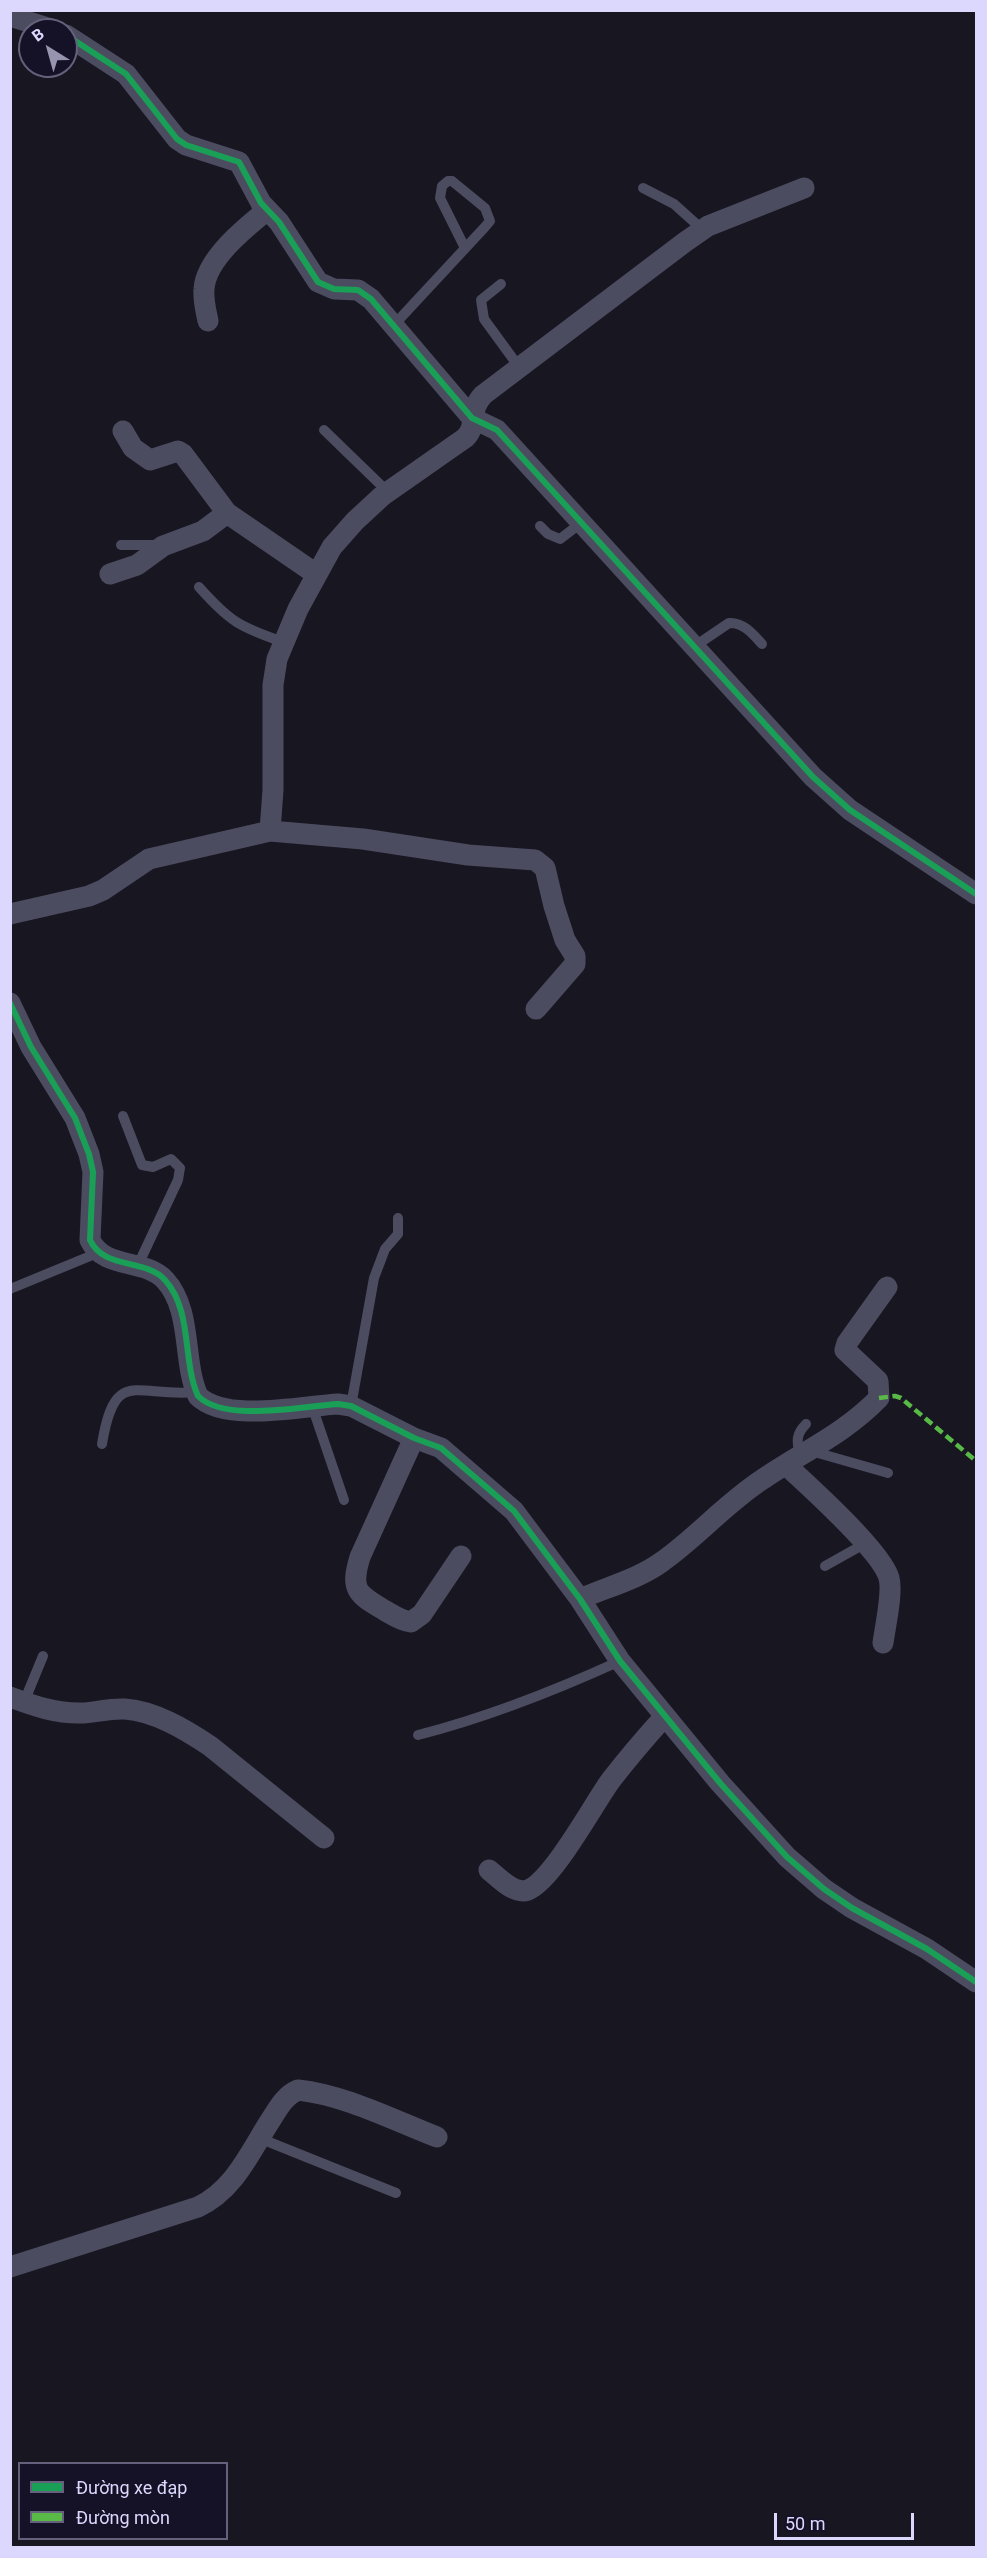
<!DOCTYPE html>
<html>
<head>
<meta charset="utf-8">
<style>
  body { margin:0 }
  #map { position:relative; width:987px; height:2558px; overflow:hidden; background:#181621; font-family:Roboto,sans-serif }
  canvas { display:block }
  .frame { position:absolute; inset:0; border:12px solid #dcd8fd; pointer-events:none }
  .legend { position:absolute; left:18px; top:2462px; width:210px; height:78px; box-sizing:border-box; background:#151126; border:2px solid #65617c; margin:0; padding:8px 10px; list-style:none; font-size:18px; color:#dcd8fd }
  .legend li { display:flex; align-items:center; gap:12px; height:30px }
  .legend b { width:30px; border:2px solid #65617c }
  .north { position:absolute; left:18px; top:18px; width:60px; height:60px; box-sizing:border-box; background:#151126; border:2px solid #65617c; border-radius:50%; rotate:323deg; font-size:16px; font-weight:700; line-height:24px; text-align:center; color:#dcd8fd }
  .north::after { content:''; display:block; margin:auto; width:21px; height:27px; background:#9794b0; clip-path:polygon(50% 0,100% 100%,50% 72%,0 100%) }
  .scale { position:absolute; left:774px; top:2513px; width:140px; height:27px; box-sizing:border-box; border:3px solid #dcd8fd; border-top:0; padding-left:8px; font-size:18px; line-height:21px; white-space:nowrap; color:#dcd8fd; -webkit-text-stroke:4px #151126; paint-order:stroke }
</style>
</head>
<body>
<div id="map">
<canvas width="987" height="2558"></canvas>
<div class="frame"></div>
<ul class="legend">
<li><b style="height:8px;background:#1a9f57"></b>Đường xe đạp</li>
<li><b style="height:8px;background:#58b947"></b>Đường mòn</li>
</ul>
<div class="north">B</div>
<div class="scale">50 m</div>
</div>
<script>
const context = document.querySelector('canvas').getContext('2d');
context.lineJoin = 'round';
function stroke(path, color, width, dash) { context.strokeStyle = color; context.lineWidth = width; context.lineCap = dash ? 'butt' : 'round'; context.setLineDash(dash || []); context.stroke(path); }
stroke(new Path2D(`
  M643 188 674 204 703 230
  M501 284 481 300 484 319 519 367
  M393 326 484 228 490 221 485 208 452 181H448L442 186 440 198 465 248
  M324 430 388 492
  M540 526 548 534 560 539 581 523
  M121 545H160
  M199 587C230 622 240 627 283 642
  M695 646 729 623C743 622 753 634 762 644
  M123 1116 142 1165 153 1167 171 1159 180 1168 178 1180 138 1265
  M10 1289 100 1252
  M312 1406 344 1500
  M351 1406 374 1278 385 1249 398 1234V1218
  M102 1444C115 1365 137 1398 196 1392
  M811 1451 888 1473
  M800 1456C797 1442 795 1435 806 1424
  M825 1566 866 1543
  M24 1702 43 1656
  M418 1735C489 1717 554 1691 620 1661
  M259 2138 396 2193`), '#4c4c61', 10);
stroke(new Path2D(`
  M10 16 54 30
  M66 35 126 74 177 139 186 145 239 162 261 203 279 222 318 282 334 289 358 290 371 299 472 418 497 430 813 777 850 810 976 894
  M208 321C206 311 203 300 204 289 206 259 245 228 266 211
  M123 431 133 448 150 460 178 451 183 454 227 513 316 574
  M110 574 137 565 163 546 203 531 227 513
  M270 831 363 839 468 855 535 860 545 868 554 906 565 940 575 956V964L536 1009
  M10 914 89 896 103 890 149 859 270 831 273 790V685L277 659 298 609 332 547 355 521 382 496 465 438C478 426 468 411 483 395L685 242 708 226 804 188
  M10 1003 31 1047 75 1118 89 1154 93 1172 90 1240C104 1270 145 1258 165 1280 193 1311 182 1361 198 1396 225 1423 302 1406 338 1404L351 1406 414 1438 441 1448 514 1511 580 1599 620 1661 720 1783 787 1857 824 1889 852 1908 927 1949 976 1982
  M414 1438 360 1557C350 1590 357 1594 384 1610 393 1615 401 1621 411 1622L422 1614 461 1556
  M786 1465C809 1486 882 1552 889 1578 893 1593 885 1627 883 1643
  M580 1599C607 1587 639 1579 663 1561 698 1536 726 1503 763 1479 804 1451 844 1434 879 1398L878 1381 845 1350 847 1343 887 1287
  M10 1697C34 1706 57 1714 83 1713 97 1712 111 1708 125 1709 155 1711 186 1730 210 1746L324 1838
  M489 1870C499 1878 514 1895 528 1890 553 1880 594 1803 611 1780 628 1758 646 1737 665 1716
  M10 2267 198 2207C234 2190 249 2154 270 2121 278 2109 284 2096 298 2090 345 2095 393 2120 437 2137`), '#4c4c61', 21);
stroke(new Path2D(`
  M879 1398 895 1396 901 1398 976 1461`), '#58b947', 4.5, [9, 4.5]);
stroke(new Path2D(`
  M66 35 126 74 177 139 186 145 239 162 261 203 279 222 318 282 334 289 358 290 371 299 472 418 497 430 813 777 850 810 976 894
  M10 1003 31 1047 75 1118 89 1154 93 1172 90 1240C104 1270 145 1258 165 1280 193 1311 182 1361 198 1396 225 1423 302 1406 338 1404L351 1406 414 1438 441 1448 514 1511 580 1599 620 1661 720 1783 787 1857 824 1889 852 1908 927 1949 976 1982`), '#1a9f57', 6);
</script>
</body>
</html>
